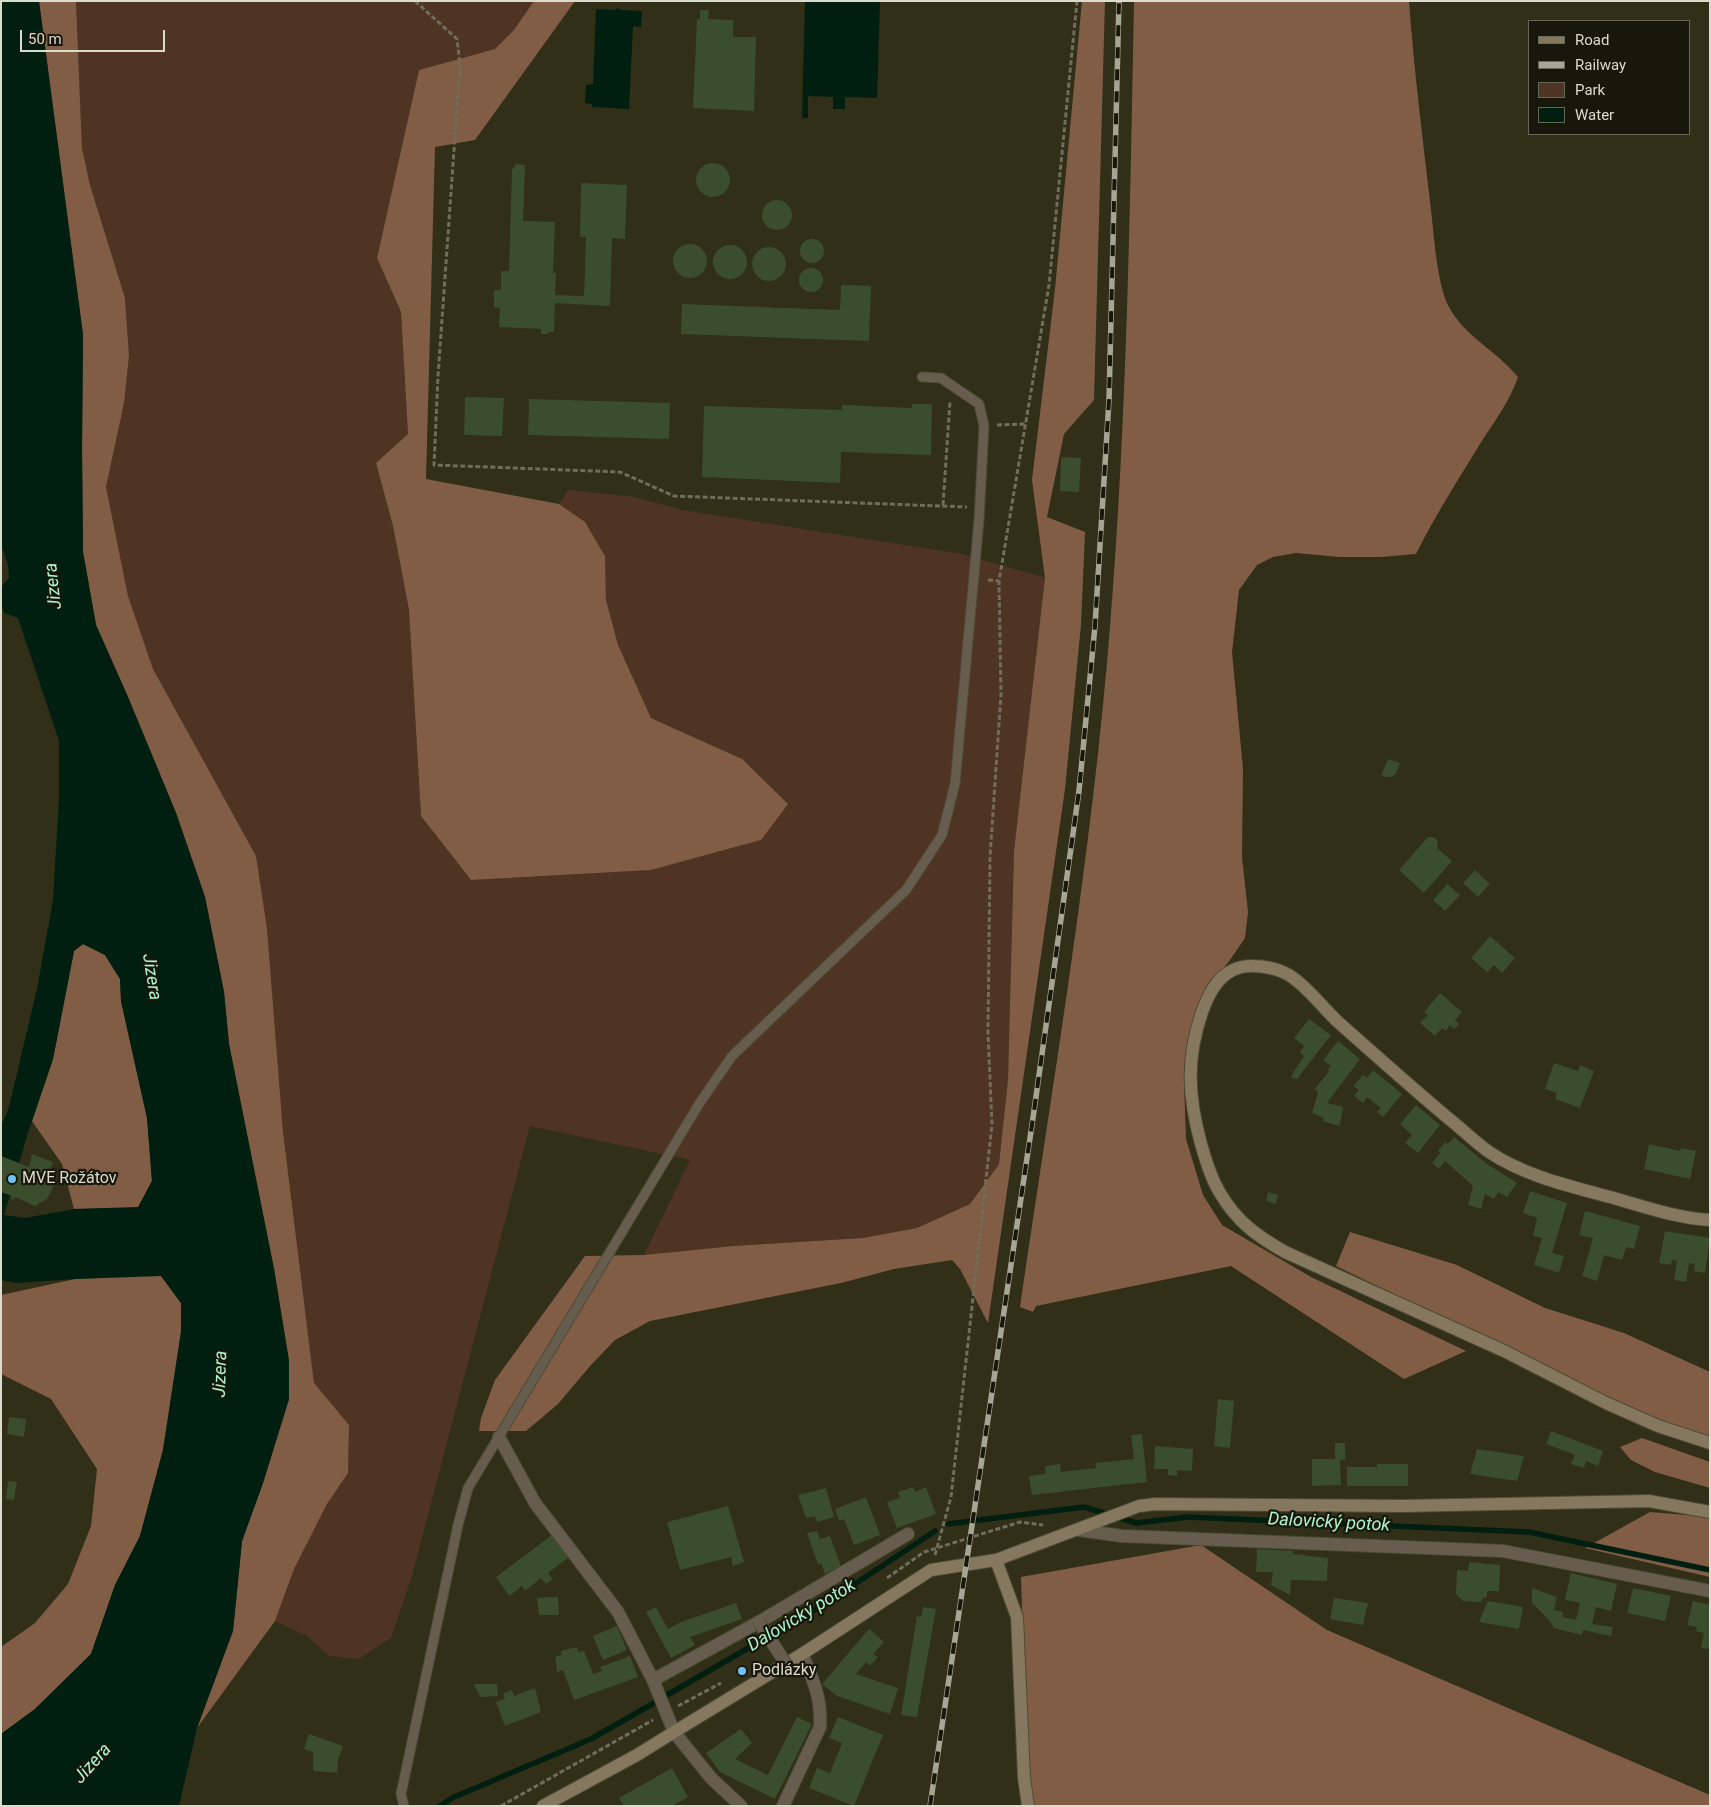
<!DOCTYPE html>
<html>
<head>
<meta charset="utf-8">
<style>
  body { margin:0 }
  #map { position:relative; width:1711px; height:1807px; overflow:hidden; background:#312f17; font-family:Roboto,sans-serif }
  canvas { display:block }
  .frame { position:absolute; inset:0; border:2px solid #dcdccd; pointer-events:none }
  .legend { position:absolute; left:1528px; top:20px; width:162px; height:115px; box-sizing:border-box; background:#17170c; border:1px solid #666659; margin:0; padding:6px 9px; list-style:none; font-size:15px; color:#dcdccd }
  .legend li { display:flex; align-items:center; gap:10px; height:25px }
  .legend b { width:25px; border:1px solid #666659 }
  .scale { position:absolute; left:20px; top:30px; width:145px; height:22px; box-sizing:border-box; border:2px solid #dcdccd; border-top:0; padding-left:6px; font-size:15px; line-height:18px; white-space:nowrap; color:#dcdccd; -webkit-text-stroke:4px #17170c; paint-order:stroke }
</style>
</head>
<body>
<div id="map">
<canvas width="1711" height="1807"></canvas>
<div class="frame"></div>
<ul class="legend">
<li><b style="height:6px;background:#86775f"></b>Road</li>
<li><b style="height:6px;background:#a6a694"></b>Railway</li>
<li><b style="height:14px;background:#4f3423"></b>Park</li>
<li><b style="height:14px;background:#011f10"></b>Water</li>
</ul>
<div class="scale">50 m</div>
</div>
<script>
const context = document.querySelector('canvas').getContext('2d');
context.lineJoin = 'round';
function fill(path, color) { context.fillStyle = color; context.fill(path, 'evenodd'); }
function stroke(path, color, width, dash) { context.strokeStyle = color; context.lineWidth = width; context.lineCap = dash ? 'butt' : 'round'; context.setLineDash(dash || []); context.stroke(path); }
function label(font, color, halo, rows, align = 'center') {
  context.font = font + ' Roboto,sans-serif'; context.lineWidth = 4.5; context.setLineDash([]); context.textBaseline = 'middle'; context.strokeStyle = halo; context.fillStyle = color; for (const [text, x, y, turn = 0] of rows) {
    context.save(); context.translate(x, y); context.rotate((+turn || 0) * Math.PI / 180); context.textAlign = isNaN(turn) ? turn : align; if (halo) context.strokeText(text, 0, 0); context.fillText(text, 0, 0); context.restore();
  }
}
fill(new Path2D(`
  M76 1H534L514 30 495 49 419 70 377 258 401 312 408 434 376 463 393 526 409 610 421 816 471 880 651 870 761 840 716 747 651 718 618 645 606 600 605 556 585 522 559 504 568 490 635 497 682 510 962 554 1046 578 1014 851 1008 1080 999 1164 970 1204 917 1228 863 1238 733 1246 644 1255 690 1160 530 1126 412 1576 391 1638 359 1659 329 1656 307 1636 275 1621 294 1569 327 1504 348 1473 349 1426 314 1383 283 1132 267 928 256 856 153 669 128 596 106 487 124 403 129 356 125 298 90 185 82 148Z`), '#4f3423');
fill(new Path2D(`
  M39 1H76L82 148 90 185 125 298 129 356 124 403 106 487 128 596 153 669 256 856 267 928 283 1132 314 1383 349 1425 348 1473 327 1504 294 1569 275 1621 197 1728 233 1631 242 1541 263 1483 289 1399V1361L274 1269 229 1044 224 992 205 897 176 813 128 697 96 625 83 552 82 448 83 335Z
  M534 1H575L475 140 435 147 426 479 559 504 585 522 605 556 606 600 618 645 651 718 742 759 788 804 761 840 651 870 471 880 421 816 409 610 393 526 376 463 408 434 401 312 377 258 419 70 495 49 514 30Z
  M1082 1H1105L1094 400 1064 434 1047 517 1085 532 1081 625 1065 789 988 1323 960 1269 952 1260 894 1269 841 1283 650 1321 615 1340 591 1365 558 1404 526 1431H479L481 1418 495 1380 585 1256 644 1255 733 1246 863 1238 917 1228 970 1204 999 1164 1008 1080 1014 851 1045 578 1032 480 1055 289Z
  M1134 1H1409C1414 71 1423 140 1431 210 1434 235 1437 285 1449 307 1465 337 1497 351 1518 377 1510 401 1494 422 1480 444 1458 480 1435 516 1416 554L1381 557H1339L1296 553 1273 557 1257 565 1239 590 1232 652 1243 769 1242 857 1248 912 1245 938 1230 960 1206 990 1191 1029 1184 1082 1186 1139 1203 1195 1222 1225 1311 1277 1466 1351 1404 1379 1231 1266 1036 1306 1033 1312 1020 1307C1053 1081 1092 854 1110 627 1127 419 1130 210 1134 1Z
  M83 944 105 955 120 979 121 1001 147 1118 152 1181 138 1208 74 1209 62 1164 32 1121 53 1059 74 951Z
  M1350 1232 1457 1265 1545 1308 1624 1333 1710 1372V1436L1656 1421 1336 1266Z
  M130 1276H161L181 1303V1332L163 1450 140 1536 115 1585 91 1654 35 1709 1 1734V1647L35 1623 68 1584 91 1526 97 1469 51 1399 1 1374V1295L75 1279Z
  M1642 1438 1710 1462V1488L1655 1472 1631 1460 1620 1447Z
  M1650 1512 1710 1517V1577L1585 1548Z
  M1201 1545 1327 1630 1710 1795V1806H1032L1027 1769 1021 1577Z`), '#815d46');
fill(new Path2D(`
  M1 1H39L83 335 82 448 83 552 96 625 128 697 176 813 205 897 224 992 229 1044 274 1269 289 1361V1399L263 1483 242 1541 233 1631 197 1728 179 1806H1V1734L35 1709 91 1654 115 1585 140 1536 163 1450 181 1332V1303L161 1276 75 1279 17 1283 1 1280V1127L9 1107 37 989 53 900 59 798V741L18 618 4 613 1 603V587L9 578 8 565 1 544ZM83 944 105 955 120 979 121 1001 147 1118 152 1181 138 1207 74 1209 25 1218 4 1215 27 1136 53 1059 74 951Z
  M805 1H880L877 98 845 97V109H833V97L808 96V118H802Z
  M617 8 620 10 642 11 641 27 633 26 629 109 592 107V104L585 103 586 85 593 84 596 9 616 10Z`), '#011f10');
stroke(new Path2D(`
  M948 1524 1084 1507 1136 1523 1188 1517 1529 1532 1710 1570
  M667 1695 823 1605 935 1531
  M440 1806 452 1798 591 1739 654 1703`), '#011f10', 5.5);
fill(new Path2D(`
  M700 10H709L708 19 733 20V37H756L754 111 693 108 697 19H700Z
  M696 180a17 17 0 1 1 34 0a17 17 0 1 1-34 0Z
  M516 164 525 165 523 221 555 222 553 273H556L555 295 584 296 586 237H580L581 183 627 185 625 239 612 238 610 306 555 303 554 332H548V334H541V329L499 327 500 308 494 307V290H501V271H509L512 170Z
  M762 215a15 15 0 1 1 30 0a15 15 0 1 1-30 0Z
  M800 251a12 12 0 1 1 24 0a12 12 0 1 1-24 0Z
  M673 261a17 17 0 1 1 34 0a17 17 0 1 1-34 0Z
  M713 262a17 17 0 1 1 34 0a17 17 0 1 1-34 0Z
  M752 264a17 17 0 1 1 34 0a17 17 0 1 1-34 0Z
  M799 280a12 12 0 1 1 24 0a12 12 0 1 1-24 0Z
  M841 285 871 286 869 341 681 334 682 304 840 310Z
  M465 397 504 398 502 436 464 435Z
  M529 399 670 403 669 439 528 435Z
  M912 404H932L931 455 841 452 840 483 702 477 704 406 842 410V405L912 408Z
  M1061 457 1081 458 1079 492 1060 491Z
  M1388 759 1400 763 1396 774 1391 777H1386L1381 775Z
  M1428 837H1434L1438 841 1437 848 1452 861 1424 893 1399 870Z
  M1475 870 1490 884 1478 897 1463 883Z
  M1447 884 1460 895 1445 911 1433 900Z
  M1490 936 1515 958 1502 973 1494 965 1487 972 1471 958Z
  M1440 993 1462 1012 1455 1020 1459 1024 1454 1029 1450 1025 1446 1031 1442 1028 1435 1036 1420 1023 1428 1015 1424 1012Z
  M1309 1019 1331 1035 1300 1075 1298 1079 1291 1078 1293 1073 1304 1056 1300 1052 1304 1046 1294 1038Z
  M1338 1041 1360 1059 1327 1103 1343 1107 1340 1126 1322 1121 1324 1118 1312 1113 1318 1092 1315 1089 1329 1071 1328 1069 1331 1066 1323 1060Z
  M1554 1063 1578 1071 1580 1065 1594 1071 1580 1108 1555 1099 1557 1093 1545 1089Z
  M1373 1070 1402 1094 1383 1117 1377 1112 1381 1108 1367 1097 1363 1103 1354 1096 1359 1090 1353 1086 1363 1075 1367 1078Z
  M1416 1105 1440 1125 1418 1153 1405 1143 1412 1135 1400 1124Z
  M1454 1137 1487 1164 1517 1183 1507 1197 1498 1192 1494 1199 1485 1194 1481 1209 1468 1205 1473 1186 1445 1161 1439 1169 1432 1163 1440 1153 1438 1151 1445 1142 1448 1144Z
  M1649 1144 1680 1151 1681 1148 1696 1151 1690 1179 1644 1169Z
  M32 1154 53 1162 48 1175 53 1187 47 1199 35 1206 15 1197 14 1200 11 1199 12 1196 1 1192V1156L29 1167Z
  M1530 1191 1567 1203 1552 1253 1564 1256 1559 1273 1534 1265 1542 1238 1533 1236 1537 1218 1523 1213Z
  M1268 1192 1278 1195 1276 1204 1266 1201Z
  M1585 1211 1640 1226 1634 1249 1626 1247 1622 1260 1604 1255 1597 1281 1582 1276 1593 1238 1579 1235Z
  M1665 1231 1710 1238 1705 1273 1694 1271 1695 1264 1689 1263 1686 1282 1674 1280 1677 1261 1672 1260 1671 1265 1659 1263Z
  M1218 1399 1234 1401 1230 1448 1214 1446Z
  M9 1417 26 1419 24 1437 7 1434Z
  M1551 1431 1603 1451 1598 1466 1586 1461 1584 1468 1571 1464 1575 1455 1546 1444Z
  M1142 1434 1147 1482 1032 1495 1029 1476 1046 1474 1045 1466 1060 1464 1061 1472 1096 1468 1095 1463 1134 1459 1131 1435Z
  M1335 1443H1345V1460H1340L1341 1485 1312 1486V1459H1335Z
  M1155 1446 1193 1449 1192 1471 1177 1470V1476L1168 1475V1469H1154Z
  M1477 1449 1524 1456 1517 1481 1470 1474Z
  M1377 1464H1408V1486H1347V1467H1377Z
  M8 1481 17 1482 14 1500 6 1499Z
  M913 1487 915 1492 926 1487 936 1514 897 1528 887 1502 900 1498 898 1492Z
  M826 1488 834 1517 817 1522 815 1516 806 1518 798 1495Z
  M866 1497 880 1535 854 1545 844 1519 839 1521 835 1509Z
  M728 1506 744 1562 733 1566 731 1557 680 1570 667 1522Z
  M817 1531 820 1539 830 1536 841 1566 825 1574 821 1563 818 1564 807 1533Z
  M552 1535 569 1557 548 1573 553 1579 546 1584 541 1578 525 1591 522 1586 509 1596 496 1577Z
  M1257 1549 1293 1551V1554L1328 1558 1327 1581 1291 1580 1290 1595 1271 1585 1273 1572H1256Z
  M1469 1562 1500 1565 1499 1591H1487V1597L1483 1598 1481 1602 1463 1601 1456 1594 1457 1570 1468 1571Z
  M1571 1573 1617 1584 1611 1611 1596 1607 1592 1624 1613 1627 1611 1636 1583 1630 1582 1635 1554 1628 1550 1621 1532 1603V1588L1557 1597 1554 1610 1563 1612 1562 1617 1576 1620 1580 1603 1565 1600Z
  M1633 1588 1671 1596 1665 1621 1627 1613Z
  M558 1597 559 1615H539L537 1598Z
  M1334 1598 1368 1603 1363 1625 1330 1619Z
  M1488 1601 1523 1607 1519 1629 1479 1622Z
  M1693 1601 1710 1605 1709 1649 1701 1648 1704 1633 1696 1631 1697 1627 1687 1625Z
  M736 1603 742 1619 690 1637 695 1645 671 1658 646 1612 656 1607 668 1629 681 1622Z
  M923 1607 936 1609 917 1717 901 1715 917 1616 921 1617Z
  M617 1626 627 1650 603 1660 593 1636Z
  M869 1629 884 1642 873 1654 878 1657 870 1666 866 1662 856 1674 898 1688 890 1714 837 1696 822 1684Z
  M577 1647 578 1652 584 1651 593 1674 602 1671 600 1667 630 1656 638 1677 574 1700 563 1670 557 1672 555 1657 562 1655 561 1651Z
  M474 1684H497L498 1696 480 1697Z
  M535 1688 541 1712 505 1726 496 1702 505 1699 503 1693 512 1690 514 1696Z
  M797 1717 812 1724 775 1799 720 1772 706 1753 741 1729 752 1743 735 1759 768 1775Z
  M838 1717 883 1735 854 1806 809 1788 817 1768 830 1773 842 1743 829 1738Z
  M309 1734 343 1746 338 1760 337 1773 313 1771V1752L304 1749Z
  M672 1768 688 1797 672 1806H624L619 1798Z`), '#3a4d2c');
const lane = new Path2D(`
  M404 1806 401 1794 458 1525 468 1488 699 1104 732 1056 906 890 942 835 955 784 979 520 984 426 979 404 941 378 922 377`);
const street = new Path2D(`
  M499 1437 535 1503 618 1612 653 1680 674 1732 711 1778 741 1806
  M1079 1530 1122 1536 1503 1551 1710 1591
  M653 1680 759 1622 908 1534
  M783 1806 820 1727C822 1699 813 1679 802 1654`);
const secondary = new Path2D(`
  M1710 1220C1676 1218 1642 1206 1610 1197 1569 1186 1525 1176 1489 1152 1475 1142 1462 1129 1448 1118 1410 1086 1374 1054 1337 1021 1321 1006 1308 987 1289 975 1275 967 1248 962 1233 970 1216 978 1208 996 1202 1012 1186 1059 1188 1096 1201 1144 1206 1161 1211 1178 1220 1193 1237 1222 1257 1236 1285 1252L1504 1351 1606 1403 1658 1426 1710 1443
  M996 1560 1017 1617 1024 1778 1028 1806
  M543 1806 637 1755 674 1732 802 1654 931 1570 996 1560 1139 1506 1155 1504 1403 1506 1649 1501 1710 1512`);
stroke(lane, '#4c4b34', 11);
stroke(street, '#4c4b34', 14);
stroke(secondary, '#4c4b34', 14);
stroke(new Path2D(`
  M415 1 457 39 460 65 438 376 434 465 620 472 674 496 967 507
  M997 425 1026 424
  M943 505 950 401
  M988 580 999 581
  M935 1555 951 1497 992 1125 988 1033 990 857 1001 694 999 581 1049 285 1077 1
  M887 1578 924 1552 1020 1522 1043 1525
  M678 1706 721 1683
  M501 1806 653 1720`), '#706e5a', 3, [5, 2.5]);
stroke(lane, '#665d4e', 9);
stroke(street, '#665d4e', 12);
stroke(secondary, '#86775f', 12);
const rail = new Path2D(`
  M930 1806 1033 1118 1079 791 1095 626 1109 400 1119 1`);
stroke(rail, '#a6a694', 5.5);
stroke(rail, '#17170c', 4, [11]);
const streetBridge = new Path2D(`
  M759 1622 786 1664`);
stroke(streetBridge, '#4c4b34', 14, []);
stroke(streetBridge, '#665d4e', 12);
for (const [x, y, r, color] of [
  [12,1179,5,"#71c1f4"],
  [742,1671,5,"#71c1f4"]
]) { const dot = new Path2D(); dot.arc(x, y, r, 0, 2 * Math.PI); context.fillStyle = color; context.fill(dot); stroke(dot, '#17170c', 2); }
label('16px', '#dcdccd', '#17170c', [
  ["MVE Rožátov",22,1179],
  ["Podlázky",752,1671]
], 'left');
label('italic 18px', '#aef4cd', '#17170c', [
  ["Jizera",54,586,-96],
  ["Jizera",151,977,81],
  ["Jizera",221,1374,-88],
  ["Dalovický potok",1329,1523,3],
  ["Dalovický potok",802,1616,-31],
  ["Jizera",93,1764,-48]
]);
</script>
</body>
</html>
